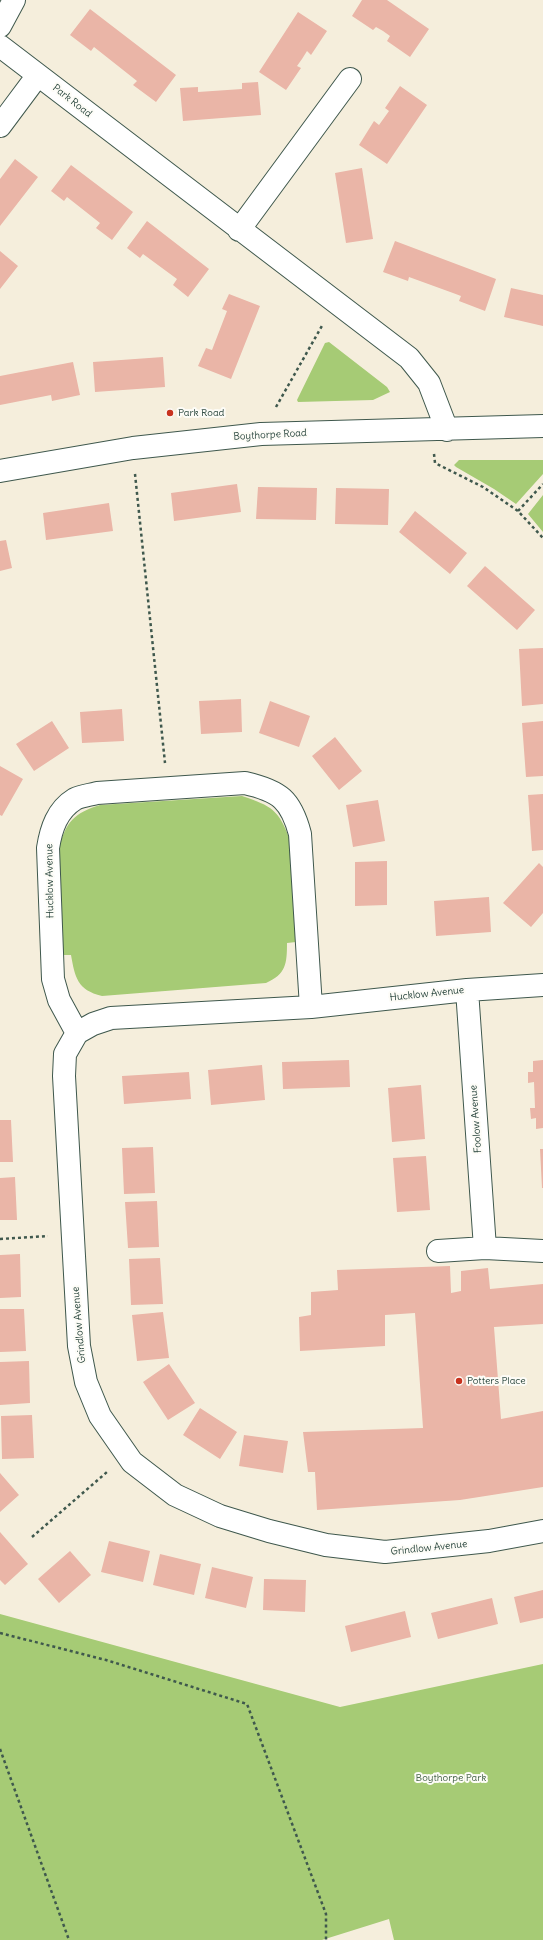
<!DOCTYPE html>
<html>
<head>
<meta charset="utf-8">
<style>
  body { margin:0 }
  canvas { display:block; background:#f5eedc }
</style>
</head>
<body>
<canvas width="543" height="1940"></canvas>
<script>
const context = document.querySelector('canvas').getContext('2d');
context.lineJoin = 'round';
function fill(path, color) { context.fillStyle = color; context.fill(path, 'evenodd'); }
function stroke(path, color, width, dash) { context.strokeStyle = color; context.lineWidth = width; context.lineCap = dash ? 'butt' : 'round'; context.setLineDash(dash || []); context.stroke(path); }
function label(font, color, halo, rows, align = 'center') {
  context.font = font + ' Delius,sans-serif'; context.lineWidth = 4; context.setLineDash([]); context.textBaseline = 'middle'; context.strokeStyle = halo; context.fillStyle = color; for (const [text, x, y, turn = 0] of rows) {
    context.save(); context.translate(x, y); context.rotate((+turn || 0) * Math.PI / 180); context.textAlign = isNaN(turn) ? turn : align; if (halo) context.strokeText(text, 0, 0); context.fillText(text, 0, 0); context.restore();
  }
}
fill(new Path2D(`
  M329 342 387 387 390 392 373 400 298 402 297 400 325 343Z
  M459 460H543V474L516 504 494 489 456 467 454 465Z
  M543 495V532L528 514Z
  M242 796C272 806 279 810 290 840L296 942 287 943C287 964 286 974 266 983L102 996C77 990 75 977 71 955H63L59 848C66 822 74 813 100 805Z
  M0 1614 340 1707 543 1664V1940H394L389 1919 322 1940H0Z`), '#a6cb75');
fill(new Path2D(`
  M362 0H387L429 29 410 57 387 41 390 36 383 31 376 27 373 30 352 16Z
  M90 9 176 75 156 102 133 85 137 81 94 47 91 51 70 35Z
  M298 12 327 31 311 55 307 51 302 59 297 66 301 68 286 90 259 72Z
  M258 82 261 115 183 121 180 88 198 87V92L242 89V83Z
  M400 86 427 105 387 164 359 145 374 121 379 125 389 111 385 108Z
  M15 159 38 177 0 226V179Z
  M71 165 133 212 112 240 96 228 100 223 67 197 64 201 51 191Z
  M362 168 373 239 346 243 335 173Z
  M147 221 209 269 188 297 173 285 177 279 143 254 140 258 127 248Z
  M395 241 496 279 485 311 459 301 461 296 453 293 409 277 408 281 383 272Z
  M0 251 18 266 0 289Z
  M511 288 543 295V326L504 317Z
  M229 294 260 306 231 379 198 366 206 348 212 350 227 311 222 309Z
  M163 357 165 387 95 392 93 362Z
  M73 362 80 395 52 401 51 395 0 405V376Z
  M237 484 241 512 174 521 171 493Z
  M258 487 317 488 316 520 256 519Z
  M336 488 389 489 388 525 335 524Z
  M109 503 113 531 46 540 43 513Z
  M415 511 467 553 450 574 399 532Z
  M6 540 12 568 0 571V541Z
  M485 566 535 610 517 630 467 586Z
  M543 648V704L522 706 519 649Z
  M241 699 242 732 201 734 199 701Z
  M270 701 310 716 299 747 259 733Z
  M122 709 124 741 82 743 80 712Z
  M52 721 69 748 34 771 16 744Z
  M543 721V776L526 777 522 723Z
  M335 737 362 771 339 790 312 756Z
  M0 766 23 779 2 816 0 815Z
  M543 794V850L532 851 528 795Z
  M378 800 385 841 353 847 346 805Z
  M387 861V905L355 906V862Z
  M539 863 543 867V913L531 927 503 903Z
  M489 897 491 932 436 936 434 901Z
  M349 1060 350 1087 283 1089 282 1062Z
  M543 1060V1128L536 1129V1118L531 1119 530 1108H535L534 1082 528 1083V1072H533V1061Z
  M262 1065 265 1100 211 1105 208 1070Z
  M189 1072 191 1099 124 1104 122 1076Z
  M421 1085 425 1139 392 1142 388 1088Z
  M0 1120H11L13 1162H0Z
  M153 1147 155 1193 124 1194 122 1148Z
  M540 1149H543V1188H542Z
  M426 1156 430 1210 397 1212 393 1158Z
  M15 1177 17 1220H0V1178Z
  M157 1201 159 1247 128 1248 125 1202Z
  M20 1254 21 1297 0 1298V1255Z
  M160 1258 163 1304 131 1305 129 1259Z
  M450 1266 451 1293 461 1291V1271L488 1268 490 1289 543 1284V1324L494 1327 501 1419 543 1411V1487L460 1500 317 1510 315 1472H308L303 1432 423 1428 415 1313 385 1315V1346L300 1351 299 1317 311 1315V1292L338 1290 337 1270Z
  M0 1309H24L26 1351 0 1352Z
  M163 1312 169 1358 137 1361 132 1315Z
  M29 1361 30 1403 0 1405V1362Z
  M169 1364 195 1403 168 1420 143 1382Z
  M200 1408 237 1432 220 1459 183 1435Z
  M32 1415 34 1458 2 1459 1 1416Z
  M244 1435 288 1441 283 1473 239 1466Z
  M0 1473 19 1495 0 1512Z
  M0 1532 28 1564 5 1585 0 1580Z
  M109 1541 150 1551 143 1582 101 1572Z
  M70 1551 91 1575 59 1603 38 1579Z
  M160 1554 201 1564 194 1595 153 1585Z
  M212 1567 253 1577 246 1608 205 1598Z
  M264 1579 306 1580 305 1612 263 1610Z
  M543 1590V1618L520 1623 514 1597Z
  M492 1598 498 1624 438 1639 431 1613Z
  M405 1611 411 1637 351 1652 345 1626Z`), '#eab5a7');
const minor = new Path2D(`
  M0 26 14 0
  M0 46 409 358 429 383 447 430
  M0 126 38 75
  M239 230 350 79
  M0 471 133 448 261 434 543 426
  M467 990 485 1248
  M77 1033 65 1054 64 1076 79 1346 86 1382 100 1416 132 1462 175 1495 220 1516 269 1531 326 1545 385 1552 489 1541 543 1531
  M77 1033 59 1000 53 979 48 848C51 829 57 810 75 799 81 796 90 795 97 793L245 783C280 791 291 800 300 834L311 1007
  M77 1033 93 1024 111 1018 311 1007 467 990 543 985
  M438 1251 485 1248 543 1251`);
stroke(minor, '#3f584d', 24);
stroke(new Path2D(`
  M276 407 323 324
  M434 454 435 463 483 487 518 511 543 538
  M135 474 165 763
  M518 511 543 484
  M0 1239 48 1236
  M32 1537 107 1472
  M0 1633 106 1660 247 1704 326 1914V1940
  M0 1749 69 1940`), '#3f584d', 2.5, [3, 3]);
stroke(minor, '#fff', 22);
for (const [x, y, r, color] of [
  [170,413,4,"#c8321e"],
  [459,1381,4,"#c8321e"]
]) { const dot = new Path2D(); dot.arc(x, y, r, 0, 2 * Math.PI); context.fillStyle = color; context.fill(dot); stroke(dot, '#fdfcf7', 1.5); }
label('10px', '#1f3d34', '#fdfcf7', [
  ["Park Road",72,101,38],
  ["Boythorpe Road",270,435,-3],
  ["Hucklow Avenue",50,881,-91],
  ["Hucklow Avenue",427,994,-6],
  ["Foolow Avenue",476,1119,-94],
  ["Grindlow Avenue",79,1325,-95],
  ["Grindlow Avenue",429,1548,-6]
]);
label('10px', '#1f3d34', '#fdfcf7', [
  ["Park Road",178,413],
  ["Potters Place",467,1381]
], 'left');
label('10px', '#416044', '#fdfcf7', [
  ["Boythorpe Park",451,1778]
]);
</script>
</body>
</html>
